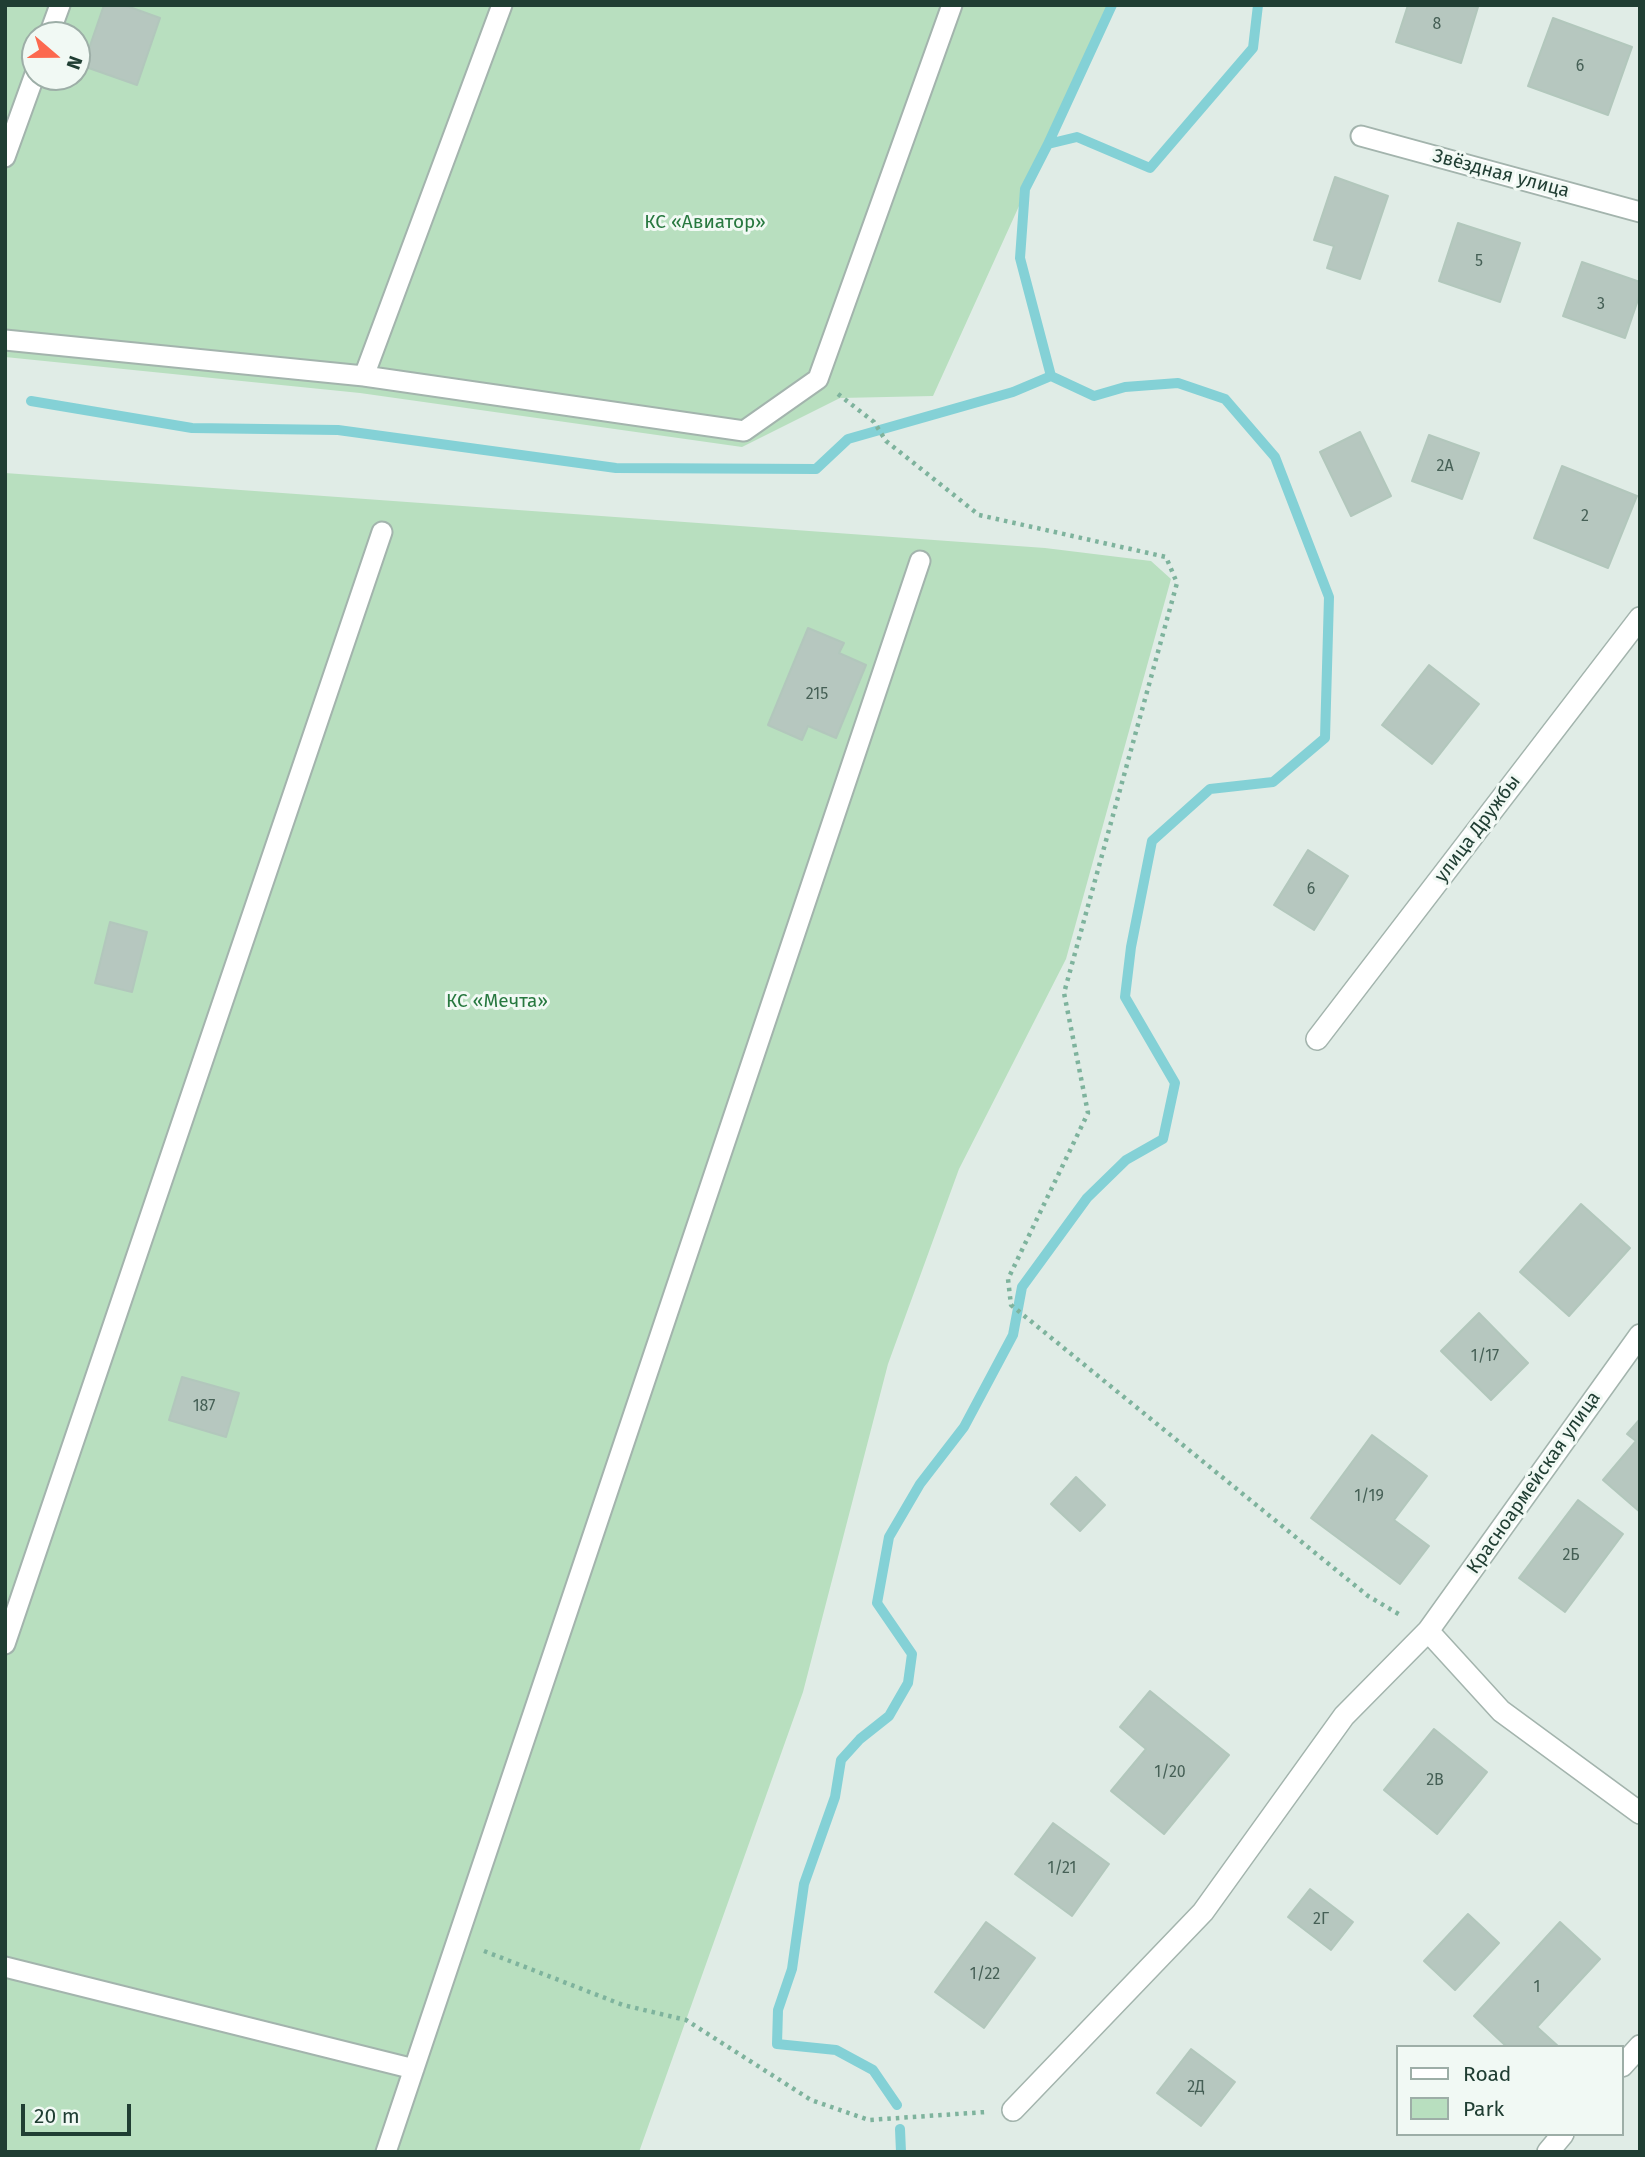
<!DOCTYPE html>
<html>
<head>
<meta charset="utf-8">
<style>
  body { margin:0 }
  #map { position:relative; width:1645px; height:2157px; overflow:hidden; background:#e0ece6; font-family:"Fira Sans",sans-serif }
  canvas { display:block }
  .frame { position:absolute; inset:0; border:7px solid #203e33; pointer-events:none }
  .legend { position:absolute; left:1396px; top:2045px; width:228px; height:91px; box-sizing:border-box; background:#f1f9f4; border:2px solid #9daea7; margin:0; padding:9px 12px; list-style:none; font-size:21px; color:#203e33 }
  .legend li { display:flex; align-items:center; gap:14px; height:35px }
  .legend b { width:35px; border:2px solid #9daea7 }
  .north { position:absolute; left:21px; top:21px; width:70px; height:70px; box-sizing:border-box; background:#f1f9f4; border:2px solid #9daea7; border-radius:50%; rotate:110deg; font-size:19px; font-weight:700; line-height:28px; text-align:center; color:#203e33 }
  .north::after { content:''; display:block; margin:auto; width:24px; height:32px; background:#fc694f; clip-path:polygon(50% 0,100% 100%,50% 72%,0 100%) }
  .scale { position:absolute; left:21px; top:2104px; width:110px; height:32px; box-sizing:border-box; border:4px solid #203e33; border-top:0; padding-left:9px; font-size:21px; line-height:24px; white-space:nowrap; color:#203e33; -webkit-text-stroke:5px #f1f9f4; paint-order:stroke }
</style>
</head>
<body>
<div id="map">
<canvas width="1645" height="2157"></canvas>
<div class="frame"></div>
<ul class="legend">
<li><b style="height:9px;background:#fff"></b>Road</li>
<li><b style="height:19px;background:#b8dfbf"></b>Park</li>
</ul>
<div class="north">N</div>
<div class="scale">20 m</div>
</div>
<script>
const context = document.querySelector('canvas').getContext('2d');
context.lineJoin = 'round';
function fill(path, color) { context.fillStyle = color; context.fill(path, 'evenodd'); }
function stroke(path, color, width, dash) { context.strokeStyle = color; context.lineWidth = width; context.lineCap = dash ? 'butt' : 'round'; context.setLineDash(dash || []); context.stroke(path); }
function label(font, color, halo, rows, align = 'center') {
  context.font = font + ' "Fira Sans",sans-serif'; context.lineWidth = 6; context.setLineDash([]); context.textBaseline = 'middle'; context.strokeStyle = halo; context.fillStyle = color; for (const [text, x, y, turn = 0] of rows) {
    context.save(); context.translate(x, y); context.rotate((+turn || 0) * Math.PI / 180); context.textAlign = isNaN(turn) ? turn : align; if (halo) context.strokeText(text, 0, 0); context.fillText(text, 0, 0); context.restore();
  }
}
fill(new Path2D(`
  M5 5H1110L933 396 840 398 742 447 360 393 5 357ZM35 35H77V77H35Z
  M5 473 1045 548 1151 561 1171 579 1066 959 959 1169 888 1364 803 1692 639 2152H5Z`), '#b8dfbf');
stroke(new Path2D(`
  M1048 144 1112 5
  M1051 376 1020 258 1025 189 1048 144 1077 137 1150 168 1253 48 1258 5
  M31 401 192 428 338 430 616 468 816 469 848 439 1013 392 1051 376 1094 396 1125 387 1178 383 1225 399 1275 457 1329 597 1325 738 1273 782 1210 789 1152 841 1131 947 1125 997 1175 1083 1163 1139 1126 1160 1087 1198 1022 1287 1013 1335 964 1427 920 1484 889 1537 877 1603 912 1654 908 1683 889 1716 860 1739 841 1760 835 1797 804 1884 792 1969 778 2010 777 2044 836 2050 873 2070 897 2105
  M900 2129 901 2152`), '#84d1d6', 10);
const building = new Path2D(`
  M104 5H124L160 18 137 85 83 66Z
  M1408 5 1478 7 1461 63 1396 42Z
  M1553 18 1632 47 1608 115 1528 86Z
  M1335 177 1388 196 1360 279 1327 268 1334 246 1314 240Z
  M1458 223 1520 243 1500 302 1439 281Z
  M1582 262 1640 282V294L1625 338 1563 316Z
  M1360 432 1391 496 1351 516 1320 452Z
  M1429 435 1479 453 1462 499 1412 481Z
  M1562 466 1637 496 1608 568 1534 538Z
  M808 628 844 643 839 653 866 665 836 738 808 726 802 740 768 725Z
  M1429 665 1479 704 1432 764 1382 725Z
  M1308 850 1348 876 1314 930 1274 905Z
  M110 922 147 932 132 992 95 983Z
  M1581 1204 1630 1248 1569 1316 1520 1272Z
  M1479 1313 1528 1363 1491 1400 1441 1351Z
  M182 1377 239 1393 226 1437 169 1420Z
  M1640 1419V1512L1603 1480 1636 1441 1627 1434Z
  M1372 1435 1427 1476 1394 1520 1429 1546 1400 1584 1311 1518Z
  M1076 1477 1105 1505 1080 1531 1051 1504Z
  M1578 1500 1623 1534 1565 1612 1519 1578Z
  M1150 1691 1229 1755 1164 1834 1111 1791 1146 1749 1120 1727Z
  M1434 1729 1487 1772 1437 1834 1384 1790Z
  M1053 1823 1109 1864 1072 1916 1015 1874Z
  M1310 1889 1353 1922 1331 1950 1288 1917Z
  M1468 1914 1499 1943 1455 1990 1424 1961Z
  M986 1922 1035 1958 984 2028 935 1992Z
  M1560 1922 1600 1959 1537 2027 1559 2047H1507L1474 2016Z
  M1191 2049 1235 2082 1201 2126 1157 2093Z`);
fill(building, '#b6c7bf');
stroke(building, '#b2c7bc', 2);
const service = new Path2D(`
  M49 35 60 5
  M1361 136 1640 212
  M5 157 35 74
  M5 340 364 376 744 431 818 379 952 5
  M364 376 502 5
  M5 1644 382 532
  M5 1967 414 2069
  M386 2152 920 561`);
const minor = new Path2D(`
  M1317 1039 1640 618
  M1428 1631 1501 1711 1640 1813
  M1622 2066 1640 2046
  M1013 2110 1203 1912 1344 1716 1428 1631 1640 1335
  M1548 2152 1563 2134`);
stroke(service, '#a3b4ad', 23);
stroke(minor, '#a3b4ad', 24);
stroke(new Path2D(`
  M838 394 874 422 886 441 979 515 1166 557 1177 583 1064 993 1088 1113 1008 1279 1011 1305 1368 1596 1402 1616
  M484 1951 623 2005 686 2020 811 2100 869 2120 986 2112`), '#7eb39d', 4.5, [3.5, 5]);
stroke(service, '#fff', 19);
stroke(minor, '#fff', 21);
label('16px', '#466056', null, [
  ["8",1437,25],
  ["6",1580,67],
  ["5",1479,262],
  ["3",1601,305],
  ["2А",1445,467],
  ["2",1585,517],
  ["215",817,695],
  ["6",1311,890],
  ["1/17",1485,1357],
  ["187",204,1407],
  ["1/19",1369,1497],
  ["2Б",1571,1556],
  ["1/20",1170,1773],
  ["2В",1435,1781],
  ["1/21",1062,1869],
  ["2Г",1321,1920],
  ["1/22",985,1975],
  ["1",1537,1988],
  ["2Д",1196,2088]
]);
label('19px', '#203e33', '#f1f9f4', [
  ["Звёздная улица",1501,174,15],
  ["улица Дружбы",1478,829,-53],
  ["Красноармейская улица",1534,1483,-55]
]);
label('19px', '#27783f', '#f1f9f4', [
  ["КС «Авиатор»",705,223],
  ["КС «Мечта»",497,1002]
]);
</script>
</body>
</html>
